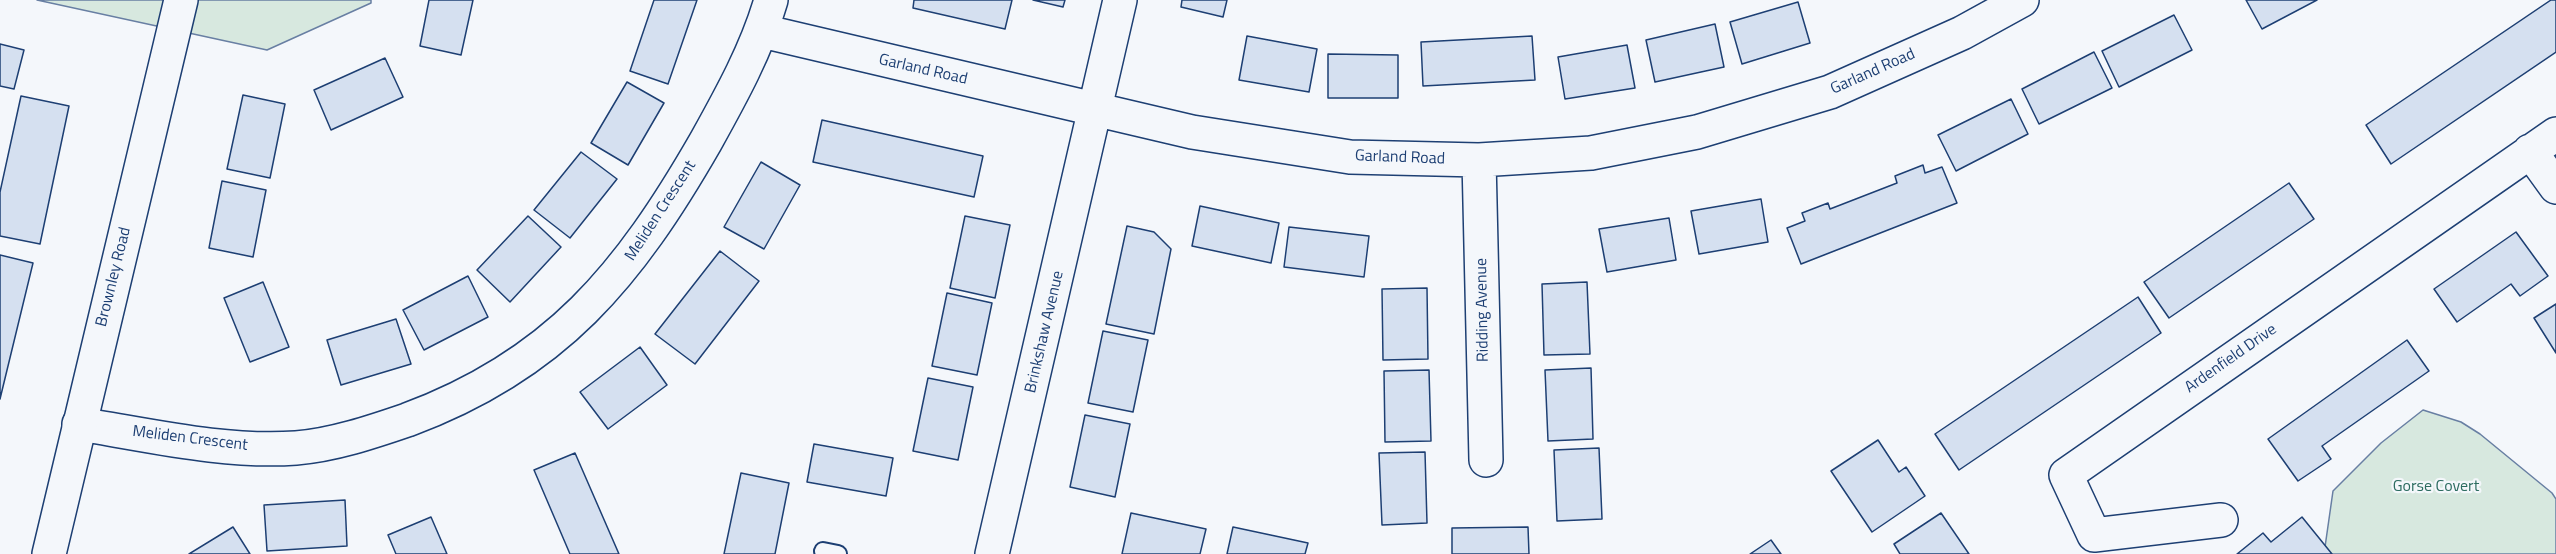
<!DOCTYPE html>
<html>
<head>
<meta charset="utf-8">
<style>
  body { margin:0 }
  canvas { display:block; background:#f4f7fb }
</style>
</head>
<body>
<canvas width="2556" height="554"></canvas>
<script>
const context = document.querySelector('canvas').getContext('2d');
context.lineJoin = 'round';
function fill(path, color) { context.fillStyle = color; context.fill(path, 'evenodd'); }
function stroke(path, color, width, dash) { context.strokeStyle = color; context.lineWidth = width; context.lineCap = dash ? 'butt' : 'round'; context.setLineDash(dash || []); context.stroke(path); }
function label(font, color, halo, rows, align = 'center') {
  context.font = font + ' "Titillium Web",sans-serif'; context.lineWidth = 4.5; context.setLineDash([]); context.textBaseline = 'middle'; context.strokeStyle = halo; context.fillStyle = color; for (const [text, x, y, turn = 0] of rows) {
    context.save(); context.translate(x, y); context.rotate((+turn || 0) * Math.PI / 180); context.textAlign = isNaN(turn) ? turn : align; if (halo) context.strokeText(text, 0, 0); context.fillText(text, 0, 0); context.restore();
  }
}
const green = new Path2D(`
  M37 0H371V3L267 50Z
  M2423 410 2461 422 2480 434 2552 493 2556 499V554H2324L2333 491 2381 443Z`);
fill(green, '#d7e8df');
stroke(green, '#687fa3', 1.5);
const building = new Path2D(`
  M429 0H473L461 55 420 46Z
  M654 0H697L668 84 630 71Z
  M914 0H1012L1005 29 913 8Z
  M1033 0H1065L1063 7Z
  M1182 0H1227L1223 17 1181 7Z
  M2246 0H2317L2262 29Z
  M2551 0H2556V52L2391 164 2366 125Z
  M1798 2 1810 43 1742 64 1730 22Z
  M2174 15 2192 50 2119 87 2102 51Z
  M1715 24 1724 67 1655 82 1646 40Z
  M1247 36 1317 49 1309 92 1239 80Z
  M1532 36 1535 80 1423 86 1421 42Z
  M0 44 24 50 14 89 0 86Z
  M1627 45 1635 88 1565 99 1558 57Z
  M2094 52 2112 88 2039 124 2022 89Z
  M1328 54 1398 55V98H1328Z
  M385 58 403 97 331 130 314 90Z
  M627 82 664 103 628 165 591 143Z
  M243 95 285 104 270 178 227 169Z
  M21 96 69 106 40 244 0 236V192Z
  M2011 99 2028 134 1956 171 1938 135Z
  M822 120 983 156 974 197 813 162Z
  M581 152 617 179 570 238 534 210Z
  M761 162 800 185 764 249 724 227Z
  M1923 165 1925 173 1942 167 1957 203 1801 264 1787 228 1805 221 1802 213 1828 203 1830 209 1897 183 1895 176Z
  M222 181 266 190 253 257 209 248Z
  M2289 183 2314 219 2169 318 2144 282Z
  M1761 199 1768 242 1699 254 1691 211Z
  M1200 206 1279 223 1271 263 1192 246Z
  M528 216 561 247 510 302 477 270Z
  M965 216 1010 225 995 298 950 288Z
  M1669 218 1676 260 1607 272 1599 229Z
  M1127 226 1154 232 1171 249 1154 334 1106 324Z
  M1289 227 1369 236 1364 277 1284 267Z
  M2516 232 2548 276 2520 296 2511 284 2457 322 2434 289Z
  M720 251 759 281 695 364 655 334Z
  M0 255 33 263 0 399Z
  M468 276 488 317 424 350 403 310Z
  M263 282 289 347 250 362 224 298Z
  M1587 282 1590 354 1544 355 1542 284Z
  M1427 288 1428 359 1383 360 1382 289Z
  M947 293 992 303 977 375 932 366Z
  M2138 297 2161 333 1959 470 1935 434Z
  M2556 304V353L2534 318Z
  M396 319 411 364 341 385 327 340Z
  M1103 331 1148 340 1133 412 1088 403Z
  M2407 340 2429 371 2322 446 2331 459 2298 481 2268 439Z
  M640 347 667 385 608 429 580 392Z
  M1591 368 1593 439 1548 441 1545 370Z
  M1429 370 1431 441 1385 442 1384 371Z
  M928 378 973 387 958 460 913 451Z
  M1085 415 1130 424 1115 497 1070 487Z
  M1878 440 1899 472 1906 467 1925 496 1872 532 1831 471Z
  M814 444 893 458 886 496 807 482Z
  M1599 448 1602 519 1557 521 1554 450Z
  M1425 452 1427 523 1382 525 1379 453Z
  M575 453 619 554H570L534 470Z
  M741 473 789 483 775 554H724Z
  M345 500 347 546 267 551 264 505Z
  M1131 513 1206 529 1200 554H1122Z
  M1941 513 1969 554H1900L1894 544Z
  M431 517 447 554H396L388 535Z
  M2302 517 2332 554H2237L2263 533 2271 542Z
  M233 527 250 554H189Z
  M1233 527 1308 543 1305 554H1227Z
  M1528 527 1529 554H1452V528Z
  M1771 540 1781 554H1750Z`);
fill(building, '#d5e0f0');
stroke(building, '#1d3f73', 1.5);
const lane = new Path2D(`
  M823 551 838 554`);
const street = new Path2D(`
  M762 31 1192 132 1350 157 1479 160 1591 153 1697 132 1830 92 1962 33 2022 0
  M2530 151 2556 187
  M1479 160 1486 460
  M79 424C149 435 224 453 296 448 333 445 372 432 407 420 556 365 629 275 706 141 731 96 757 49 771 0
  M2221 520 2094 535 2066 475 2556 134
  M992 554 1120 0`);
const secondary = new Path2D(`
  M49 554 181 0`);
stroke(lane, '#1d3f73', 20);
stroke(street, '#1d3f73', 36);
stroke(secondary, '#1d3f73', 36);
stroke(lane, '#f4f7fb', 16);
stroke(street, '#f4f7fb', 33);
stroke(secondary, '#f4f7fb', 33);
label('16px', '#1d3f73', '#f4f7fb', [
  ["Garland Road",923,70,13],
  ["Garland Road",1873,72,-24],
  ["Garland Road",1400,158,2],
  ["Meliden Crescent",661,211,-57],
  ["Brownley Road",114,277,-76],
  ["Ridding Avenue",1483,310,-91],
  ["Brinkshaw Avenue",1045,332,-77],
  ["Ardenfield Drive",2231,359,-35],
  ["Meliden Crescent",190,439,7]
]);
label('16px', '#2c6c60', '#f4f7fb', [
  ["Gorse Covert",2436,487]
]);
</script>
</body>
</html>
